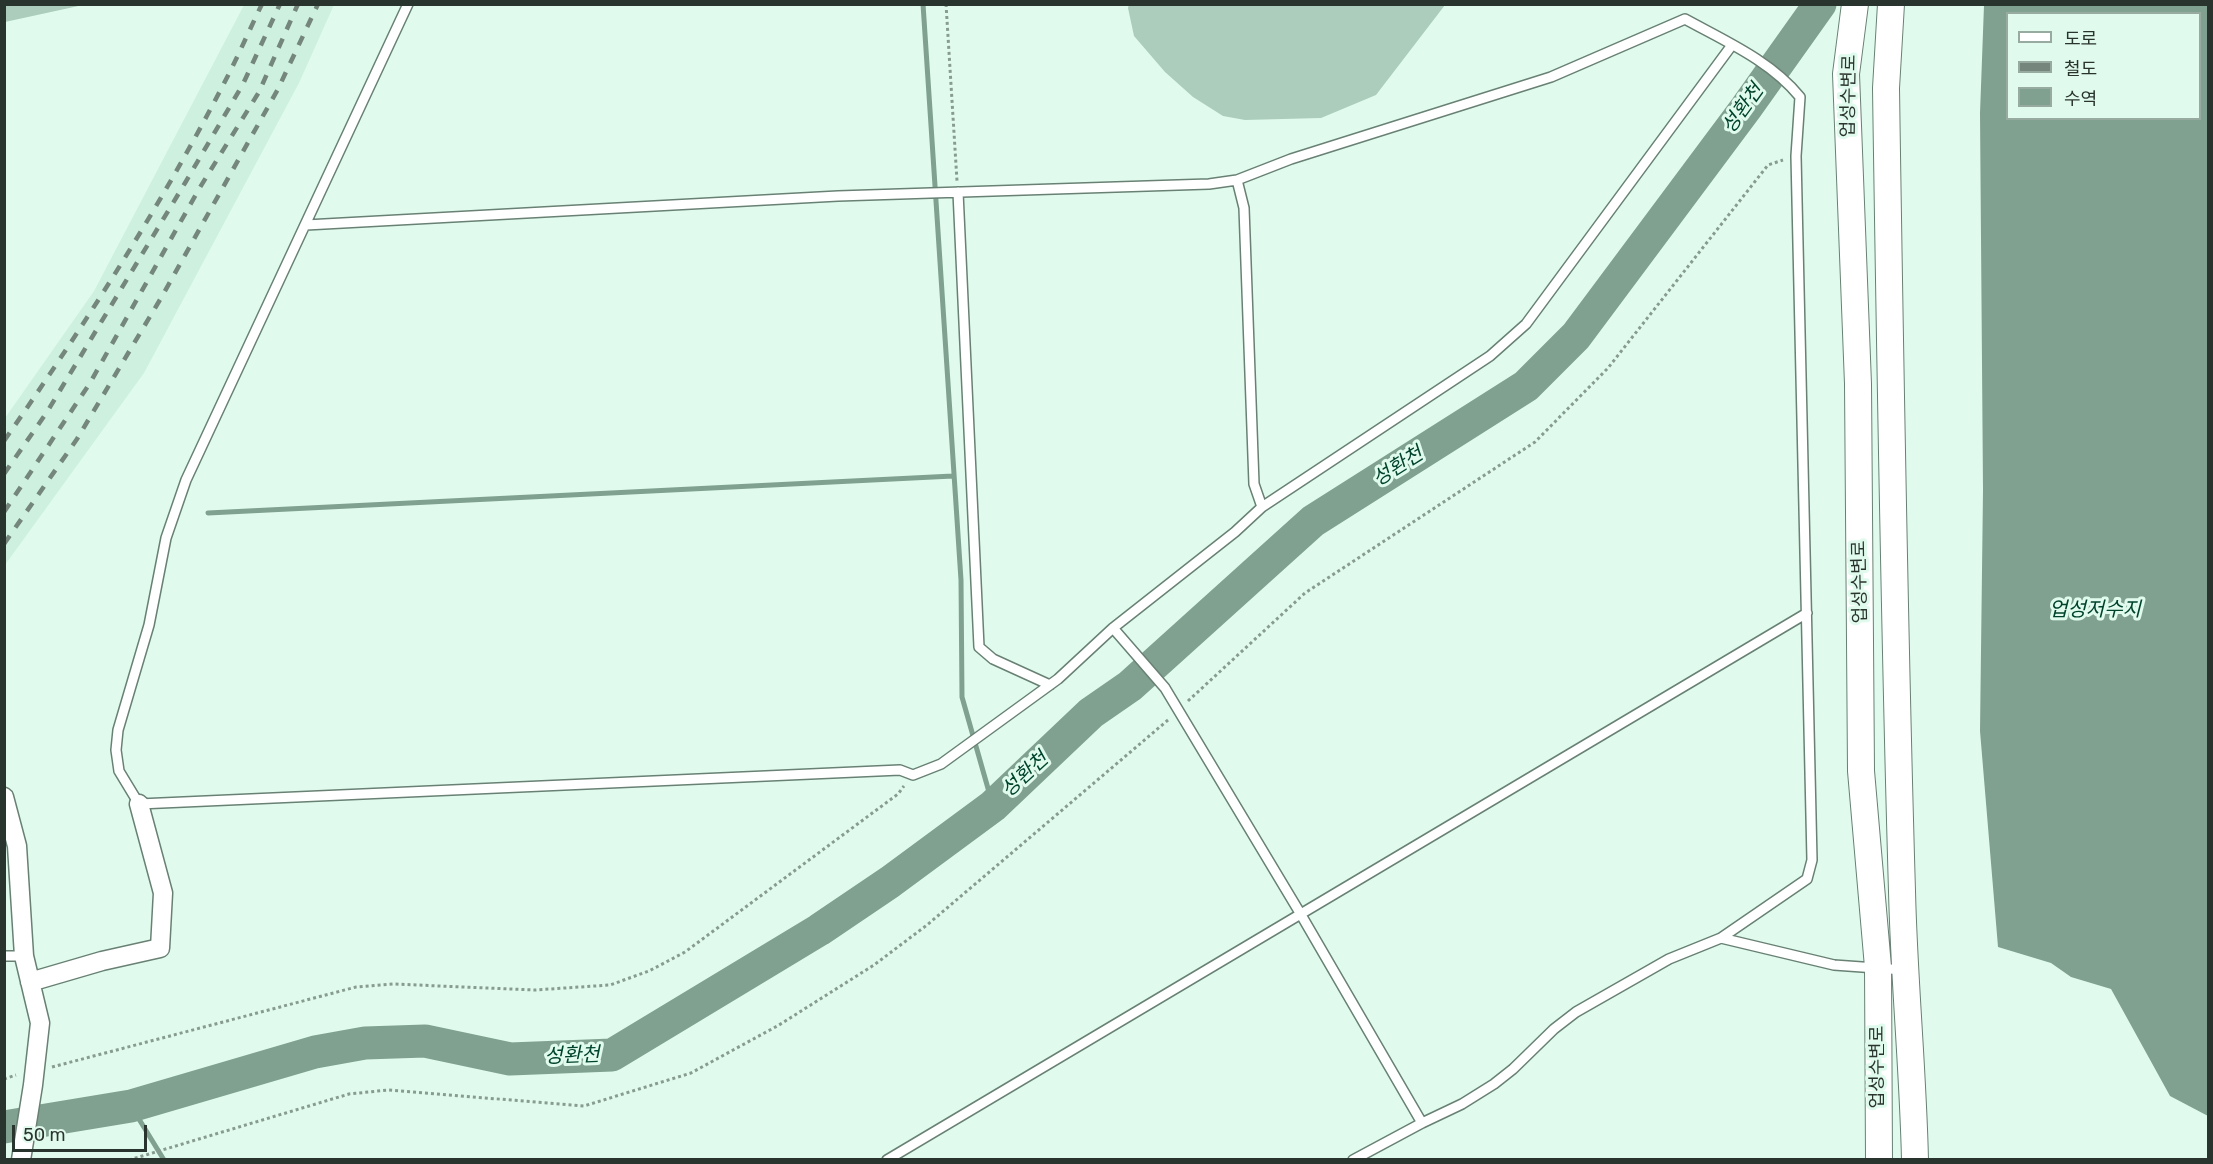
<!DOCTYPE html>
<html>
<head>
<meta charset="utf-8">
<style>
  body { margin:0 }
  #map { position:relative; width:2213px; height:1164px; overflow:hidden; background:#e0fbed; font-family:Rubik,"Noto Sans KR",sans-serif }
  canvas { display:block }
  .frame { position:absolute; inset:0; border:6px solid #2a342f; pointer-events:none }
  .legend { position:absolute; left:2006px; top:12px; width:195px; height:108px; box-sizing:border-box; background:#e0fbed; border:2px solid #97aba1; margin:0; padding:8px 10px; list-style:none; font-size:18px; color:#2a342f }
  .legend li { display:flex; align-items:center; gap:12px; height:30px }
  .legend b { width:30px; border:2px solid #97aba1 }
  .scale { position:absolute; left:12px; top:1125px; width:135px; height:27px; box-sizing:border-box; border:3px solid #2a342f; border-top:0; padding-left:8px; font-size:18px; line-height:21px; white-space:nowrap; color:#2a342f; -webkit-text-stroke:4px #e0fbed; paint-order:stroke }
</style>
</head>
<body>
<div id="map">
<canvas width="2213" height="1164"></canvas>
<div class="frame"></div>
<ul class="legend">
<li><b style="height:8px;background:#fff"></b>도로</li>
<li><b style="height:8px;background:#75867d"></b>철도</li>
<li><b style="height:16px;background:#80a190"></b>수역</li>
</ul>
<div class="scale">50 m</div>
</div>
<script>
const context = document.querySelector('canvas').getContext('2d');
context.lineJoin = 'round';
function fill(path, color) { context.fillStyle = color; context.fill(path, 'evenodd'); }
function stroke(path, color, width, dash) { context.strokeStyle = color; context.lineWidth = width; context.lineCap = dash ? 'butt' : 'round'; context.setLineDash(dash || []); context.stroke(path); }
function label(font, color, halo, rows, align = 'center') {
  context.font = font + ' Rubik,"Noto Sans KR",sans-serif'; context.lineWidth = 6; context.setLineDash([]); context.textBaseline = 'middle'; context.strokeStyle = halo; context.fillStyle = color; for (const [text, x, y, turn = 0] of rows) {
    context.save(); context.translate(x, y); context.rotate((+turn || 0) * Math.PI / 180); context.textAlign = isNaN(turn) ? turn : align; if (halo) context.strokeText(text, 0, 0); context.fillText(text, 0, 0); context.restore();
  }
}
fill(new Path2D(`
  M244 5H334L299 83 144 373 5 565V418L94 291Z`), '#cef1df');
fill(new Path2D(`
  M5 4H83V5L5 22Z
  M1129 4H1445V5L1376 95 1321 118 1245 120 1223 116 1193 97 1165 72 1134 36 1128 8Z`), '#accdbc');
fill(new Path2D(`
  M1984 5H2208V1116L2170 1096 2111 989 2071 977 2051 963 1998 947 1980 731 1983 490 1980 113ZM2008 14H2200V118H2008Z`), '#80a190');
stroke(new Path2D(`
  M923 4 961 580 962 697 993 806
  M208 513 953 476
  M131 1106 164 1160`), '#80a190', 5);
stroke(new Path2D(`
  M4 1127 131 1106 315 1052 365 1043 425 1041 510 1059 612 1055 819 930 890 882 993 806 1091 713 1130 686 1313 521 1526 386 1576 336 1746 108 1820 4`), '#80a190', 33);
const service = new Path2D(`
  M408 4 186 480 166 538 149 625 118 730 116 750 119 771 139 804 900 770 913 775 941 764 1058 679 1113 628 1235 532 1262 507 1490 356 1526 324 1732 45
  M1237 180 1244 208 1254 484 1262 507
  M958 192 979 647 993 659 1050 685
  M306 225 838 196 1209 184 1237 180 1291 159 1551 77 1685 19C1725 41 1771 61 1800 97L1796 156 1812 860 1807 879 1721 938
  M1113 628 1165 688 1300 913 1422 1123
  M4 956H24
  M887 1160 1807 613
  M1353 1160 1422 1123 1462 1104 1494 1084 1513 1069 1554 1029 1576 1012 1669 959 1721 938 1834 965 1904 970`);
const minor = new Path2D(`
  M4 797 17 846 24 956 40 1023 33 1085 21 1160
  M30 982 102 961 160 948 163 893 139 804`);
const secondary = new Path2D(`
  M1855 4 1846 74 1858 384 1861 771 1878 967 1879 1160
  M1891 4 1886 88C1890 355 1894 623 1902 891 1904 980 1913 1070 1915 1160`);
stroke(service, '#688174', 12);
stroke(minor, '#688174', 21);
stroke(secondary, '#688174', 28);
stroke(new Path2D(`
  M946 4 957 181
  M1188 701 1305 593 1535 442 1608 368 1768 165 1783 160
  M52 1067 356 987 393 984 535 990 610 985 649 971 685 952 898 794 904 786
  M4 1079 16 1075
  M129 1160 349 1094 388 1090 584 1106 691 1073 779 1025 874 965 927 925 1168 720`), '#889b91', 3, [3, 3]);
stroke(service, '#fff', 9);
stroke(minor, '#fff', 18);
stroke(secondary, '#fff', 26);
stroke(new Path2D(`
  M4 441C82 329 157 212 220 91 235 63 248 33 262 4
  M4 474 47 412 185 183 243 84 280 4
  M4 512 90 383 199 189 259 92 298 4
  M4 544 77 439 161 298 278 89 318 4`), '#75867d', 4.5, [10, 10]);
label('18px', '#2a342f', '#e0fbed', [
  ["업성수변로",1849,96,-89],
  ["업성수변로",1860,582,-91],
  ["업성수변로",1878,1067,-90]
]);
label('italic 20px', '#00432d', '#e0fbed', [
  ["성환천",1743,109,-54],
  ["성환천",1398,467,-32],
  ["업성저수지",2095,610],
  ["성환천",1025,775,-43],
  ["성환천",572,1056,-2]
]);
</script>
</body>
</html>
